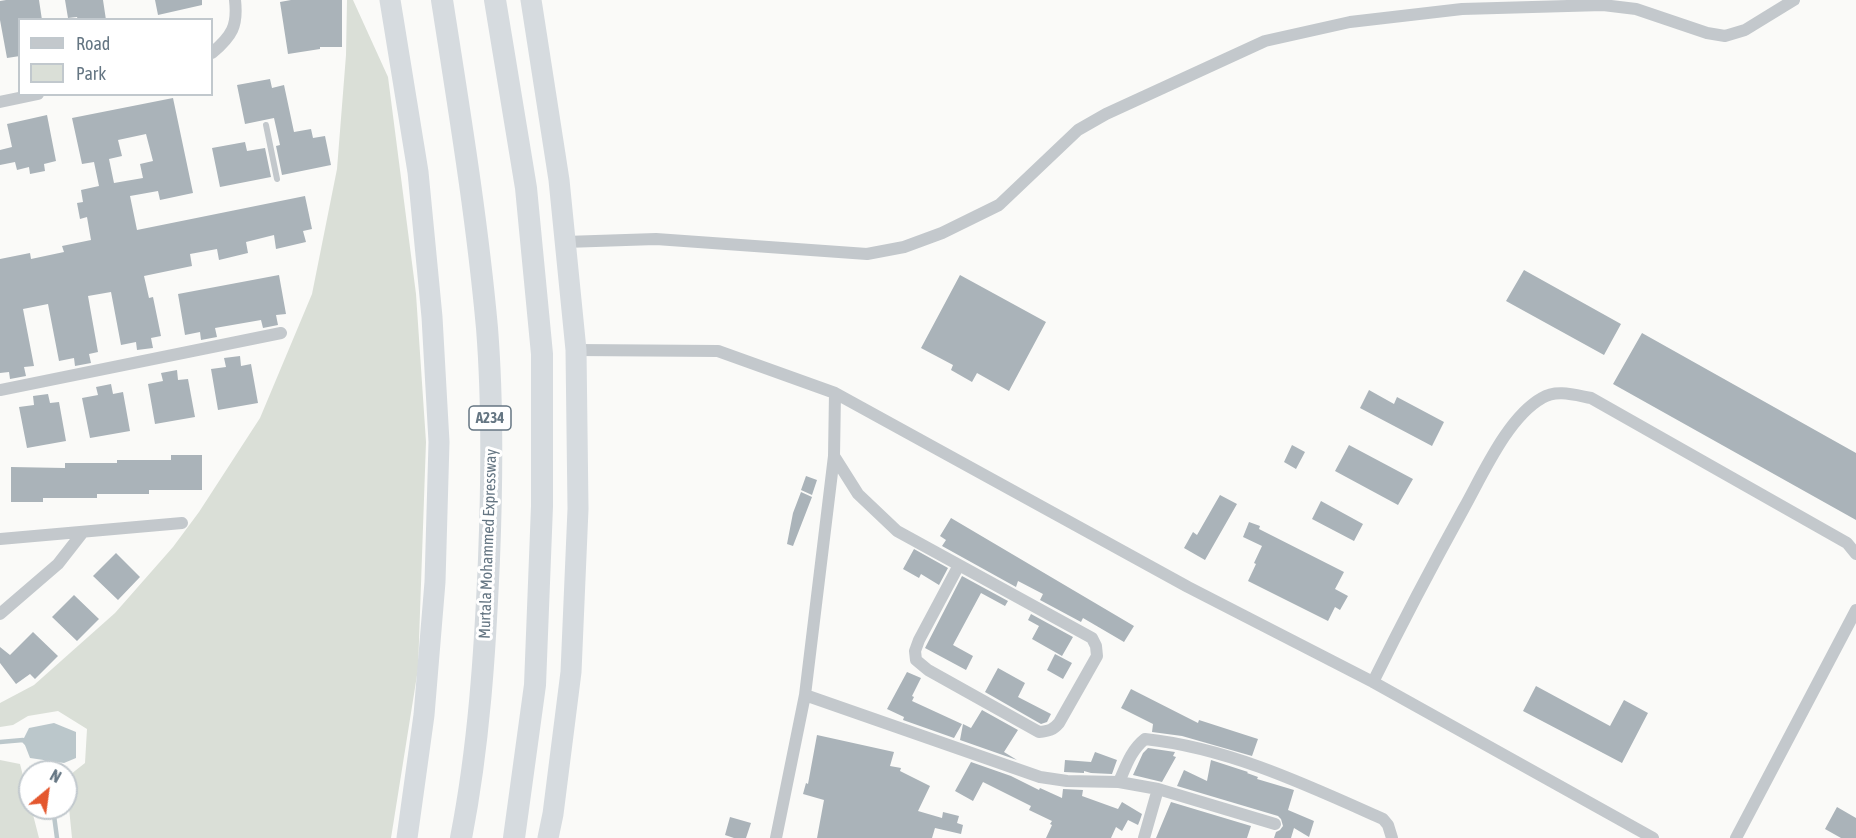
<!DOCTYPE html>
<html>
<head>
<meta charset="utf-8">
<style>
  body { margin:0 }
  #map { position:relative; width:1856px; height:838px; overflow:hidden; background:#fafaf8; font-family:"Asap Condensed",sans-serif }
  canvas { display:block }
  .legend { position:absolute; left:18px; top:18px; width:195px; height:78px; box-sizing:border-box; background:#fff; border:2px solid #c1c8cd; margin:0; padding:8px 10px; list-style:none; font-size:18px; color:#657683 }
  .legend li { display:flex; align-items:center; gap:12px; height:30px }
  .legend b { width:30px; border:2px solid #c1c8cd }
  .north { position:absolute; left:18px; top:760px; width:60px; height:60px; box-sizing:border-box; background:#fff; border:2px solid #c1c8cd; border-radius:50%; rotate:29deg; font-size:16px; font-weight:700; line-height:24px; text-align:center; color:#657683 }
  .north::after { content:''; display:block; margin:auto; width:21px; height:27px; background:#e4572e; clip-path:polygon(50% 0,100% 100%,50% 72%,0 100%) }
</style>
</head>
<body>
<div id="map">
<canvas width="1856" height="838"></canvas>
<ul class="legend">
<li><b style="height:8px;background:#c3c8cc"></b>Road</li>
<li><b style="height:16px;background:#dadfd7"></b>Park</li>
</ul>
<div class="north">N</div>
</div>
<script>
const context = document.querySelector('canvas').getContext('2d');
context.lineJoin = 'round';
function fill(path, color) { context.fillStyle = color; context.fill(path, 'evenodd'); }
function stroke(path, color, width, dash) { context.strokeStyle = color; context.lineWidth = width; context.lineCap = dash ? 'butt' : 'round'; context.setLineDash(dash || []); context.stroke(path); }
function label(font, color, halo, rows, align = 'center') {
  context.font = font + ' "Asap Condensed",sans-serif'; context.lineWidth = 6; context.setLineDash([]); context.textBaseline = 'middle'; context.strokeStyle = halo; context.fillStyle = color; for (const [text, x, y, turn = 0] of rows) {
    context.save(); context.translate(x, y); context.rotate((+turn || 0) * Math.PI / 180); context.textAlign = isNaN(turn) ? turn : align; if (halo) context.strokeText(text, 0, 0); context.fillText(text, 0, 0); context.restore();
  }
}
fill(new Path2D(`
  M347 0H353L388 77 416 294 426 442 418 669 391 838H72L66 778 85 763 87 729 58 711 28 716 13 725 0 727V703L34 685 115 613 173 547 199 512 260 418 312 294 337 169 346 55Z
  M0 760 20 764 39 838H0Z`), '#dadfd7');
fill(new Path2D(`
  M54 723 76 732V758L64 763 30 758 23 740 29 728Z`), '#bbc7cb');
stroke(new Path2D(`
  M0 742 23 740 26 743
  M45 758 47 760 49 772
  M53 808 57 838`), '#bbc7cb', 4.5);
fill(new Path2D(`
  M6 0H39L42 20H20V56L7 58 0 20V1Z
  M65 0H103L106 20H78L77 17 68 18Z
  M155 0H202V5L158 15Z
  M291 0H342V47H320V49L288 54 280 2Z
  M270 79 272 88 284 85 294 132 311 129 313 138 325 136 331 165 282 175 276 146 280 145 274 118 245 124 237 85Z
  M173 98 193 193 160 200 158 191 130 196 137 230 305 196 312 229 303 231 306 242 276 249 274 235 246 242 248 253 219 260 217 249 190 254 192 266 144 276 149 298 153 297 161 336 151 338 153 348 137 350 136 342 121 345 111 292 88 296 98 352 89 354 91 363 75 366 74 358 59 361 48 304 23 309 34 366 24 367 26 376 10 379 9 372 0 373V259L30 253 31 259 64 252 62 246 91 240 87 217 80 219 77 203 83 202 81 190 99 186 94 162 82 164 72 118ZM146 134 153 161 140 164 143 178 114 183 109 159 122 156 118 140Z
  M47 115 56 161 44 164 45 171 30 174 29 167 17 170 15 162 0 165V150L12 147 7 124Z
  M245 142 247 151 265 148 271 177 220 187 212 148Z
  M1524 270 1621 324 1604 355 1506 301Z
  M279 275 286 314 276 315 278 325 263 328 261 320 215 328 217 337 201 340 200 332 185 335 178 294Z
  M960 275 1046 322 1009 391 977 373 972 382 951 370 953 365 921 348Z
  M1642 333 1856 453V520L1613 384Z
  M240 356 241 366 251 364 258 403 218 410 211 369 226 367 224 358Z
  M177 370 178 380 188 379 195 417 155 424 148 384 163 381 161 373Z
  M111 384 113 394 123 392 130 431 90 438 82 398 98 395 96 387Z
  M1369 390 1394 404 1397 397 1444 422 1432 446 1360 408Z
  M48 394 50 403 59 402 66 441 27 448 19 407 34 405 33 396Z
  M1292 445 1305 452 1296 469 1284 462Z
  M1349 445 1413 479 1398 505 1335 471Z
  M171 455H202V490H149V494H97V498H43V502H11V467L65 468V463H117V460H171Z
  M806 476 817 480 812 495 801 490Z
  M801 492 812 497 793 546 787 544 793 513Z
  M1220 495 1237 504 1205 560 1184 548 1193 532 1197 535Z
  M1321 501 1363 524 1354 541 1312 519Z
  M951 518 1134 626 1124 642 1083 618 1081 622 1040 600 1043 594 1018 581 1016 587 942 546 946 540 940 536Z
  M1249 522 1260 526 1259 529 1344 572 1335 589 1348 596 1340 610 1335 607 1328 621 1248 581 1256 564 1254 563 1262 546 1243 537Z
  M914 549 948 568 939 585 921 574 919 578 903 569Z
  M116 553 140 577 118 600 93 576Z
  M962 576 1008 601 1005 606 981 593 953 645 973 656 966 670 925 648Z
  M74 595 99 619 77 641 52 617Z
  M1031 614 1073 637 1062 656 1032 639 1039 626 1028 620Z
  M33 632 58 656 35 679 30 674 16 684 0 663V647L10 655Z
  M1055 654 1072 663 1063 679 1047 670Z
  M998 668 1025 683 1018 697 1051 714 1047 722 1041 724 985 692Z
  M907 672 921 678 912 696 914 697 912 701 962 724 954 738 903 720 904 717 887 709Z
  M1536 686 1610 726 1624 700 1648 713 1622 763 1523 711Z
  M1131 689 1198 723 1199 720 1258 739 1252 756 1182 736 1152 732 1153 724 1121 708Z
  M982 710 1018 730 1004 752 1017 760 960 740 963 724 971 728Z
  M817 735 894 752 890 766 901 768 900 771 930 786 918 811 942 818 943 812 959 816 957 823 963 825 961 834 935 828 932 838H817L824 800 803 794 806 783 808 784Z
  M1148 748 1175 752 1173 756 1176 757 1162 782 1133 775 1143 753Z
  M1095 752 1117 760 1112 774 1091 773 1084 771V773L1064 772 1065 760 1091 762Z
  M1211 760 1248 772 1247 773 1258 777 1257 779 1294 790 1288 810 1314 821 1309 837 1294 828 1291 838H1274L1276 832 1280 830 1283 826 1281 819 1278 816 1177 786 1184 770 1207 781Z
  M971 762 1011 776 1039 790 1040 788 1062 798 1063 789 1083 790 1082 796 1118 809 1122 802 1142 814 1140 820 1138 825 1128 820 1122 831 1116 827 1111 838H1046L1052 825 1050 824 1052 821 1029 810 1031 806 983 782 973 801 955 791Z
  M1171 802 1251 826 1247 838H1156Z
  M1837 807 1856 818V838H1841L1825 829Z
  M730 817 751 823 746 838H734L725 835Z`), '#aab3b9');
stroke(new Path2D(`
  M266 125 277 179`), '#c3c8cc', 6);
stroke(new Path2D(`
  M212 53C232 36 238 26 235 0
  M0 102 38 94
  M565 242 656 239 867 254 904 247 942 233 999 205 1078 130 1106 114 1265 41 1350 22 1462 9 1603 5 1636 9 1707 33 1725 36 1745 30 1794 0
  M576 350 718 351 835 393 1188 587 1373 682 1653 838
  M0 390 281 333
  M835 393 834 456 858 494 897 531 1092 638 1096 646 1097 656 1059 723C1053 730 1049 731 1039 732L928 670 916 660 915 651 919 640 959 565
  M0 539 182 523
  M0 614 58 564 83 532
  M1373 682C1402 623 1432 566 1464 508 1483 474 1508 417 1542 398 1556 389 1575 395 1591 398L1847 543 1856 554
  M805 695 1040 777 1067 781 1119 782 1158 789 1275 824
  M1119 782C1126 766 1131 750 1145 739 1229 748 1307 785 1383 819L1388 825 1392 838
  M776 838 805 695 834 456
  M1144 838 1158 789
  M1736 838 1856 610`), '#c3c8cc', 12);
stroke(new Path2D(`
  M390 0 418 172 432 317 439 442 435 582 424 715 407 838
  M531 0 559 180 576 350 578 509 571 672 553 814 548 838`), '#d6dbdf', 21);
stroke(new Path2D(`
  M442 0C459 109 477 218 487 328 493 404 492 483 489 559 485 652 479 746 461 838
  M495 0 526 188 542 354V506L535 685 514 838`), '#d6dbdf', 22);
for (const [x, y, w] of [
  [490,418,42]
]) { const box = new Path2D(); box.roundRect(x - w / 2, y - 12, w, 24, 4.5); context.fillStyle = '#fff'; context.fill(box); stroke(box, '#657683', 1.5); }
label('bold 15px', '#657683', null, [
  ["A234",490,418]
]);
label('16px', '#657683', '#fff', [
  ["Murtala Mohammed Expressway",488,544,-88]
]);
</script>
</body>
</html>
